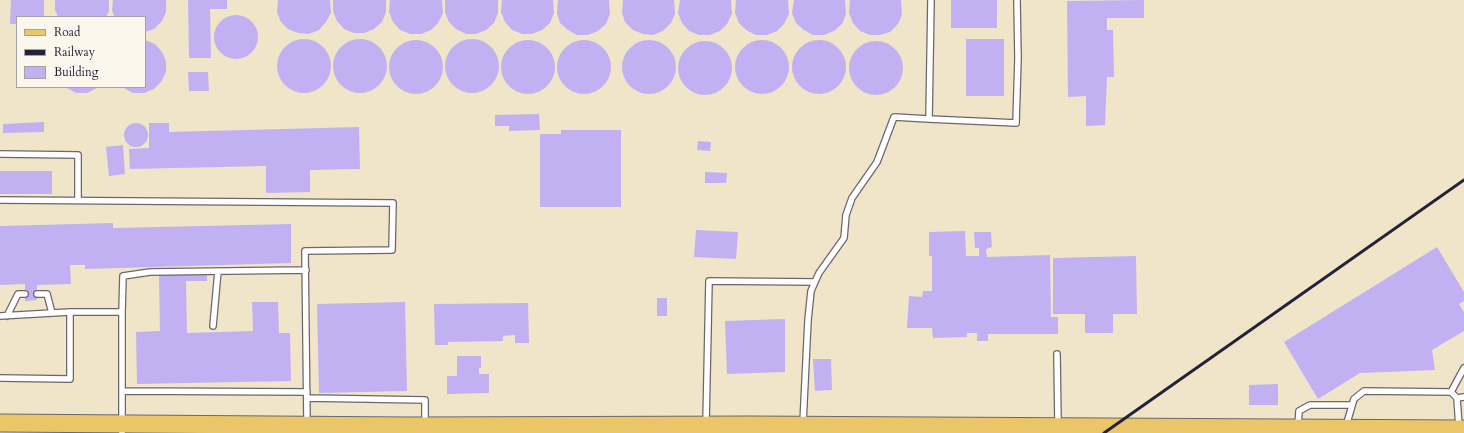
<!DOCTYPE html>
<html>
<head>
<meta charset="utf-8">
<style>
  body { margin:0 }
  #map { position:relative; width:1464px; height:433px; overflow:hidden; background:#f0e5c9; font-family:Cardo,serif }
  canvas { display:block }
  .legend { position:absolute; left:16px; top:16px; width:130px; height:72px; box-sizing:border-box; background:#fbf7ec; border:1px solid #a4a2a5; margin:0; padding:5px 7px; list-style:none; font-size:12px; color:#22223b }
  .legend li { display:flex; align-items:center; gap:8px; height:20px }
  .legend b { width:20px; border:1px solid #a4a2a5 }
</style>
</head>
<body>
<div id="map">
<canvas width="1464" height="433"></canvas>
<ul class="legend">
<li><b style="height:5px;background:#ebc669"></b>Road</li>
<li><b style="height:5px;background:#22223b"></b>Railway</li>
<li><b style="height:11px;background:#c1b1f3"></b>Building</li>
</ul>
</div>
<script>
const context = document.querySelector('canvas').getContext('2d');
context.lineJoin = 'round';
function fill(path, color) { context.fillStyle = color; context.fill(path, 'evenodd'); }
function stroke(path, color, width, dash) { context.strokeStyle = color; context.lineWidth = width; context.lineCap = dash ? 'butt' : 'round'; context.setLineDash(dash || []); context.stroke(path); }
fill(new Path2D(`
  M11 0H44V17H17V24H10Z
  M55 0H109V11L106 17H58L55 10Z
  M113 0H166V12L162 21 154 29 145 32V17H115L112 11Z
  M188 0H227V9H210L211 58H189Z
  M278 0H330L331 13 326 22 319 30 309 34 298 33 288 29 281 22 277 12Z
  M333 0H386V12L382 22 374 29 364 33H354L344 29 337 21 333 11Z
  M390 0H442L443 13 438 23 431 30 421 34H410L400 30 393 22 389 12Z
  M445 0H498V13L494 23 486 30 476 34H466L456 29 449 22 445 12Z
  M502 0H553L554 13 550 23 542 30 532 34H522L512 30 505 22 501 12Z
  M558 0H609L610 14 606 24 598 31 588 35H577L568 30 560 23 557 13Z
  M623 0H674L675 14 671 23 663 31 653 35 643 34 633 30 625 22 622 13Z
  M680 0H731L732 14 727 24 720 31 710 35H699L689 31 682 23 678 13Z
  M736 0H788L789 14 784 24 777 31 767 35H756L746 30 739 23 735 13Z
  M794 0H845L846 14 842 24 834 31 824 35H813L804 30 796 23 792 13Z
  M850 0H901L902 15 898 24 890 32 880 35H870L860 31 853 23 849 13Z
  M951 0H997V28H951Z
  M1144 0V18H1107V30H1113L1114 77H1107L1105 125 1086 126V96L1068 97 1067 1Z
  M214 37a22 22 0 1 1 44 0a22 22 0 1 1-44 0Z
  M966 39H1004V96H966Z
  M277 66a27 27 0 1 1 54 0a27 27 0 1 1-54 0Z
  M445 66a27 27 0 1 1 54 0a27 27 0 1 1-54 0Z
  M333 66a27 27 0 1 1 54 0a27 27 0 1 1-54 0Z
  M145 40 155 44 162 52 166 61V72L161 82 154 89 144 93H133L122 87H145Z
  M501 67a27 27 0 1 1 54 0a27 27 0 1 1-54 0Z
  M792 67a27 27 0 1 1 54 0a27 27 0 1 1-54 0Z
  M735 67a27 27 0 1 1 54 0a27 27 0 1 1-54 0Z
  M622 67a27 27 0 1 1 54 0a27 27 0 1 1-54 0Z
  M389 67a27 27 0 1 1 54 0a27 27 0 1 1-54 0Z
  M557 67a27 27 0 1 1 54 0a27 27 0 1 1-54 0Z
  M678 68a27 27 0 1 1 54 0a27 27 0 1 1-54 0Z
  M849 68a27 27 0 1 1 54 0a27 27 0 1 1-54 0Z
  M188 72H208L209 91H189Z
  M65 87H99L87 93H76Z
  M539 114 540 130 509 131V126H495V115Z
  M44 122V132L3 133V124Z
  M124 135a12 12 0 1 1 24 0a12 12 0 1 1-24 0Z
  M149 123H169V132L359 127 360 169 310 170V192L266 193V166L130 169 129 149 149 148Z
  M561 130H621V207H540V134H561Z
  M698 141 711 142 710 151 697 150Z
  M123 145 125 174 109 176 106 147Z
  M0 171H52V194H0Z
  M705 172 727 173 726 183H705Z
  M113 223V228L291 224V263L85 269V265H70L71 284 37 285V300L25 301V284L0 285V226Z
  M696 230 738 232 736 259 694 257Z
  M965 231 966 256H979V248H975L974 232H991L992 247 986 249 987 257 1050 255 1051 317H1058V334H988V341H977V333H967V337L933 338 932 328H907L909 296 922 297 923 291H932V256H929V232Z
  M1437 247 1464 292V301L1459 304 1464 312V331L1432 350 1435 370 1360 373 1318 399 1284 342Z
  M1136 256 1137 314H1113V333H1085V314H1053V258Z
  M207 274V281H186L187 333 253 331 252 302H278L279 333H290L291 381 137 384 136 332 160 331 159 275Z
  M657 298H667V316H657Z
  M405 302 407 391 319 393 317 304Z
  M528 303 529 343H515V335L503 336V341L448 342V345H435L434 304Z
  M785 319V372L727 374 725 321Z
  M457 356H481V368H479V374H489V393L447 394V376H457Z
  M813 359H831L832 390 815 391Z
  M1278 384V405H1249V385Z`), '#c1b1f3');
const lane = new Path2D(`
  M931 0 929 119 1016 123 1018 58 1017 0
  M0 154 78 155V200
  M0 200 393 203 392 250 305 251 307 423
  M37 294H47L52 313
  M122 312 123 276 150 272 306 270
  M0 316 70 312H122V433
  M7 316 18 294H25
  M213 326 218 271
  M1057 354 1058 424
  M0 378 70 379V312
  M122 391 307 392
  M1451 392 1464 368
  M307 398 425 400V424
  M1457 398 1464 397
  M706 423 709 281 815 282
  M803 423 808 320 811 291 819 273 844 238 846 215 852 198 877 162 894 117 929 119
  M1298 426 1299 411 1310 405H1352
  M1346 426 1354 399 1364 391 1451 392 1457 398 1459 427`);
const primary = new Path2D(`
  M0 423 409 426 751 425 1464 429`);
stroke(lane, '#6a666d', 8);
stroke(primary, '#6a666d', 19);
stroke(lane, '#fff', 5.5);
stroke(primary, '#ebc669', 17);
stroke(new Path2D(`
  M1104 433 1464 180`), '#22223b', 3);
</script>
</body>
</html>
